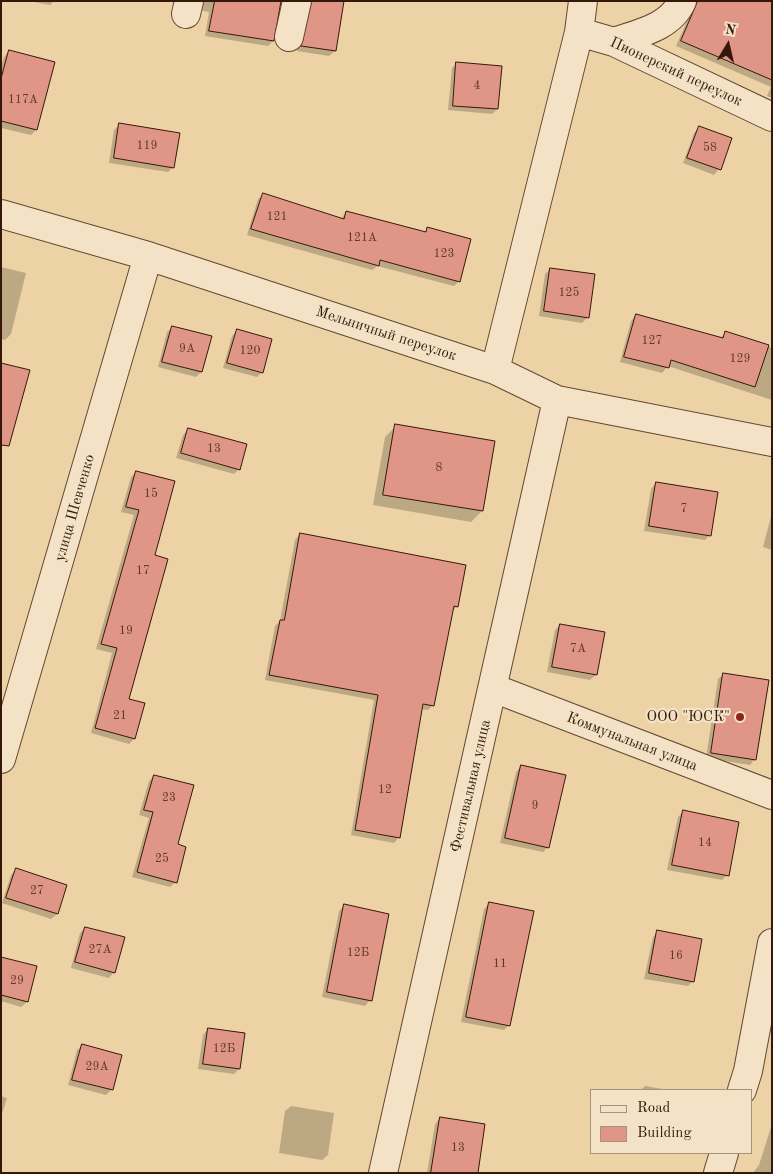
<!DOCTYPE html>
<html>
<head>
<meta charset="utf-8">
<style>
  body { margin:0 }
  #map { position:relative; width:773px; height:1174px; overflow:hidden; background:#edd2a6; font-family:"Old Standard TT",serif }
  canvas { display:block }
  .frame { position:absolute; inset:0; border:2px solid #36180a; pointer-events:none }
  .legend { position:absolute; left:590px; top:1089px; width:162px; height:65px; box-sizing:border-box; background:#f3e2c5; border:1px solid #a7917a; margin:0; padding:6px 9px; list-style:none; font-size:15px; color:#36180a }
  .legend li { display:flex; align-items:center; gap:10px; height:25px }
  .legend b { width:25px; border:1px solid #a7917a }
  .north { position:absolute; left:703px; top:20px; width:50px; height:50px; -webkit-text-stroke:4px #f3e2c5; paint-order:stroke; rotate:9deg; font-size:14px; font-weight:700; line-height:20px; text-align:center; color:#36180a }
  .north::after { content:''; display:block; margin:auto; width:18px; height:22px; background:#36180a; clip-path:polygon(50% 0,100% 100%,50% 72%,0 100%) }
</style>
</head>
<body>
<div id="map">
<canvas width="773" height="1174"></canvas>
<div class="frame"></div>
<ul class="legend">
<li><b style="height:6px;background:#f3e2c5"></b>Road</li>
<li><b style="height:14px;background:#df9687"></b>Building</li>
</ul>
<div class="north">N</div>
</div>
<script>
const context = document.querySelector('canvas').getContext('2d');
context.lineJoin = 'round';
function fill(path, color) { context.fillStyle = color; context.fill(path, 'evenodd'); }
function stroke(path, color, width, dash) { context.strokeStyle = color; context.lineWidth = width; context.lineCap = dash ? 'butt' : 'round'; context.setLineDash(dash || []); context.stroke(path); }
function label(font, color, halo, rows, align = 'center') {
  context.font = font + ' "Old Standard TT",serif'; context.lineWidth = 4.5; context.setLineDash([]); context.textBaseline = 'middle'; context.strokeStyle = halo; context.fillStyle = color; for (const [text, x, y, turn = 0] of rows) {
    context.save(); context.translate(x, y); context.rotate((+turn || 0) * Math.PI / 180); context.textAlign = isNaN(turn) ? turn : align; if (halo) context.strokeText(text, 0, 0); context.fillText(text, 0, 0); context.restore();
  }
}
fill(new Path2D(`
  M29 1H54L50 5Z
  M199 1H281L272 33 273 41 268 46 205 36 209 12 199 10Z
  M307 1H343L335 51 329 56 297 51 308 10Z
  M691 1H772V98L767 96 771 87 676 46 693 7Z
  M9 51 53 63 36 130 31 135 1 128V67L4 57Z
  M457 63 497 109 492 114 448 110 452 68Z
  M120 124 173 167 168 172 109 163 114 130Z
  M699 127 719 169 714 175 683 163 694 133Z
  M264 194 340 220 346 212 423 233 428 228 459 281 454 286 377 266 372 270 247 235 258 199Z
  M1 267 26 273 11 334 5 340 1 339Z
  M550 269 588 317 582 323 539 316 545 274Z
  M636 315 720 338 726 333 772 348V400L668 366 662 373 620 362 631 321Z
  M173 327 201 372 196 377 158 367 167 332Z
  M237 331 262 372 257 377 223 368 232 336Z
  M396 426 494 442 482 511 471 522 373 505 385 437Z
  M188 430 239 469 234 474 176 458 183 435Z
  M136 472 154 556 127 700 134 739 129 744 91 733 112 653 96 649 134 515 121 512 131 477Z
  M656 483 710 535 705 540 644 531 651 489Z
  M772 513V550L763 547Z
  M300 534 457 606 451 612 433 705 428 710 421 709 399 837 394 843 351 835 374 700 265 680 275 626 280 621 295 540Z
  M560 625 596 675 590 680 547 672 555 630Z
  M724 674 755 759 750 765 706 758 718 679Z
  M521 766 548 847 543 852 500 843 516 772Z
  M154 776 176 845V882L170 887 132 877 149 818 139 815 149 781Z
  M683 812 727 875 722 880 667 870 678 817Z
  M16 870 66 885 57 914 51 919 2 903 11 875Z
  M489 904 509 1025 504 1030 461 1022 484 909Z
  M344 906 370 1000 365 1006 322 997 339 911Z
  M85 928 114 972 109 978 71 968 80 933Z
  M658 932 693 981 688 986 644 979 653 937Z
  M1 958 27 1002 21 1007 1 1001Z
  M208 1029 239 1069 234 1074 198 1069 203 1035Z
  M83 1045 121 1055 111 1090 106 1095 68 1085 77 1050Z
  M645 1086 668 1090H641Z
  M1 1096 7 1098 1 1117Z
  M291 1106 334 1113 328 1155 322 1160 279 1153 285 1111Z
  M440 1118 476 1173H427L435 1124Z
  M772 1124V1173H753L759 1165Z`), '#0003');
const building = new Path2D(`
  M215 1H281L274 41 209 31Z
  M312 1H344L336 51 301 46Z
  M698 1H772V80L681 41Z
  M9 50 55 62 37 130 1 121V79Z
  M456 62 502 66 498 109 453 106Z
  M119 123 180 133 174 168 114 158Z
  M699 126 732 138 721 170 687 158Z
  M263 193 344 219 346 211 426 232 427 227 471 239 460 282 380 260 379 266 251 229Z
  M550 268 595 274 589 318 544 311Z
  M636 314 723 338 725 331 769 345 755 387 671 360 669 368 624 357Z
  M172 326 212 336 202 372 162 362Z
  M237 329 272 339 263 373 227 363Z
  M1 363 30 370 9 446 1 445Z
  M395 424 495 441 483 511 383 495Z
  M188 428 247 444 240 470 181 453Z
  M136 471 175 481 155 555 168 559 129 699 145 703 135 739 95 728 117 648 101 644 139 510 126 507Z
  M656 482 718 492 711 536 649 526Z
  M300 533 466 565 458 607 454 606 434 706 423 704 400 838 355 830 378 695 269 675 280 620H284Z
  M560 624 605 632 597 675 552 667Z
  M723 673 769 680 756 760 711 753Z
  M521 765 566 775 549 848 505 838Z
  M154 775 194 785 178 844 186 847 177 883 137 872 153 812 144 810Z
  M683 810 739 822 729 876 672 865Z
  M16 868 67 885 58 914 6 898Z
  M489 902 534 911 510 1026 466 1017Z
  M344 904 389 914 372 1001 327 992Z
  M85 927 125 937 115 973 75 962Z
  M657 930 702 939 694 982 649 973Z
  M1 957 37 966 28 1002 1 995Z
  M208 1028 245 1033 240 1069 203 1064Z
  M82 1044 122 1055 113 1090 72 1080Z
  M440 1117 485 1124 478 1173H431Z`);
fill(building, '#df9687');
stroke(building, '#36180a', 1);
const minor = new Path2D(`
  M186 14 189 1
  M579 32 614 42 772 117
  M289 37 297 1
  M614 42C640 33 671 27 682 1
  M1 214 148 256 495 370 557 400 772 442
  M495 370 579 32 583 1
  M493 688 772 795
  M1 759 148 256
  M742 1090 748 1071 772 943
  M383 1173 557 400
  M718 1173 724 1153`);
stroke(minor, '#644631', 30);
stroke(minor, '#f3e2c5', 28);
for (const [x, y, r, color] of [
  [740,717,5,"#8f2418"]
]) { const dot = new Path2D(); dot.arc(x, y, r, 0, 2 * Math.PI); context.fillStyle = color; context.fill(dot); stroke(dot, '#f3e2c5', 2); }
label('12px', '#603829', null, [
  ["4",477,86],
  ["117А",23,100],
  ["119",147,146],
  ["58",710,148],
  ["121",277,217],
  ["121А",362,238],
  ["123",444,254],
  ["125",569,293],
  ["127",652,341],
  ["9А",187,349],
  ["120",250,351],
  ["129",740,359],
  ["13",214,449],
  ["8",439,468],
  ["15",151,494],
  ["7",684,509],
  ["17",143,571],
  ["19",126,631],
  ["7А",578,649],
  ["21",120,716],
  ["12",385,790],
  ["23",169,798],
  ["9",535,806],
  ["14",705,843],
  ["25",162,859],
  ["27",37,891],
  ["27А",100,950],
  ["12Б",358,953],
  ["16",676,956],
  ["11",500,964],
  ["29",17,981],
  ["12Б",224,1049],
  ["29А",97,1067],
  ["13",458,1148]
]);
label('15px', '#36180a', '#f3e2c5', [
  ["Пионерский переулок",676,72,25],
  ["Мельничный переулок",386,334,18],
  ["улица Шевченко",75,508,-74],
  ["Коммунальная улица",632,742,21],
  ["Фестивальная улица",471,786,-77]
]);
label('15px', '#36180a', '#f3e2c5', [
  ["ООО \"ЮСК\"",730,717]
], 'right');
</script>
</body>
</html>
